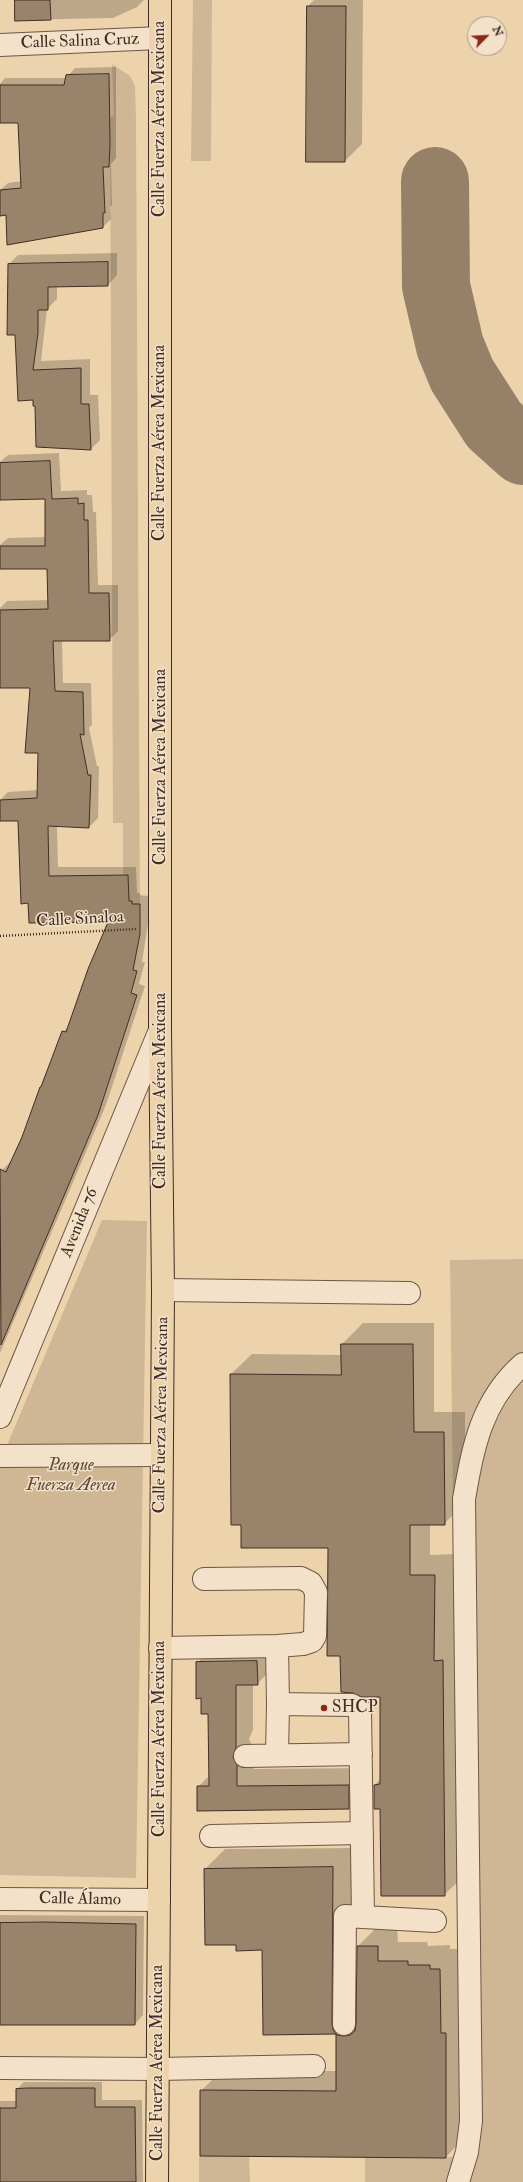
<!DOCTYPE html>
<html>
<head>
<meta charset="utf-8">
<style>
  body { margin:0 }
  #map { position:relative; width:523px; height:2182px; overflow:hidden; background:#ecd3ac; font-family:"IM FELL Double Pica",serif }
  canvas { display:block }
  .north { position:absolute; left:467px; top:16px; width:40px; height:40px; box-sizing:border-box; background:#f3e2c9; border:1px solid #ac9a87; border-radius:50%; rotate:66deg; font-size:11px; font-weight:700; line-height:16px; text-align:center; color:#422d24 }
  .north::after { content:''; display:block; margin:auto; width:14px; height:18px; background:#8f2418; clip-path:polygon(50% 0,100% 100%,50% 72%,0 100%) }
</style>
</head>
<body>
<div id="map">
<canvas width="523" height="2182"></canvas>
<div class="north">N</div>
</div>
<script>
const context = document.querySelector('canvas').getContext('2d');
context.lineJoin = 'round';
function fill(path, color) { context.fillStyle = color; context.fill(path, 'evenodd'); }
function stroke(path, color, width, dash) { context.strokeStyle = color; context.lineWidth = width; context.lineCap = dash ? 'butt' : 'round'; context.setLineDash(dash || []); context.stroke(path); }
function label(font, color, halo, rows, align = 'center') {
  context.font = font + ' "IM FELL Double Pica",serif'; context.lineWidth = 3; context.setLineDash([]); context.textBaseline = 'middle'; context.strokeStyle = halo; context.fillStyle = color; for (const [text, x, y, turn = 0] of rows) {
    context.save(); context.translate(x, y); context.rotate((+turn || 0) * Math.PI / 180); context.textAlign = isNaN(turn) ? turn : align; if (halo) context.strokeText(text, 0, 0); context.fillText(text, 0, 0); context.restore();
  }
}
fill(new Path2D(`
  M193 0H212L211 161H191Z
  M112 64 130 76 135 86 136 120 140 923 123 924V823H113L110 117 114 116Z
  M102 1220 147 1221 136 1878 0 1875V1462Z
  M523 1259V2182H365V2158L461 2157 450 1260Z
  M199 2156 249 2157 250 2182H199Z`), '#cfb795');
fill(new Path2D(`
  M16 0H144L137 7 113 18 16 20Z
  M314 0H363L362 144 345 161H307L308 6Z
  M116 67V158L111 164 112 205 110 207 111 219 103 227 6 214 0 190 8 183 22 181 19 122H0V84L5 78H66L75 68Z
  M117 253V275L108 285 57 286V299L47 309 41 361 90 359V395H98L100 440 91 449 36 405 16 334 9 264 18 255Z
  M59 453 61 491 87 490V495H92L93 512H96L98 585H118V631L109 640H62L63 683H91L92 725 89 728 97 766H99L98 818 89 827 57 825 58 867H136L137 893H140V895L148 896V924L142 962H145L139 984 145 986 106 1105 0 1353V1176L2 1170 11 1161 23 1137 40 1087 63 1032 69 1026 110 921 30 922 19 820H0V800L8 792 38 790 39 752 31 687 0 657V608L7 601 49 600 48 568H0V545L8 538 46 537V498L0 499V462L8 455Z
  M363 1323H434V1412H465V1503L444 1524H430V1555L455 1554 465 1875 444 1895 381 1808 375 1785 381 1778V1696L341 1655 329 1547 242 1524 231 1374 252 1354 342 1355V1344Z
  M274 1644V1667L257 1684H253V1730L249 1739 253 1747 254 1769 365 1768V1791L349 1808 198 1787 210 1775 209 1713 202 1697 197 1663 214 1646Z
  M352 1848 353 2011 358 2015V1946L378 1926H397L398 1942H427L428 1946 450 1945V1949H460L465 2137 446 2157 201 2091 221 2071H337V2033L264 2034 263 1949 237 1944 205 1869 225 1849Z
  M0 1915 144 1916 143 2015 135 2024H0Z
  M24 2082H102V2100H142L143 2182H0V2101H17V2089Z`), '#0003');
stroke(new Path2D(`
  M435 181 436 286 450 346 462 375 494 425 523 451`), '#978068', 68);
const building = new Path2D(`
  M15 0H50L51 20 15 21Z
  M307 6H346L345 162H306Z
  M109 74 110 144 109 167H103L105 213H103V228L7 245 6 215 0 216V190L21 188 18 123H0V85H64L66 75Z
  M108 262V286L48 287V310H38V333L33 370 81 368V404H89L91 450 36 447 35 406H33V400L18 401 15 335H7L8 264Z
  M50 461 52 499 78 498V504L84 503V520H88L89 593H109L110 641H53L55 691 83 692 84 735 80 734 88 775H91L89 828 48 826 49 876 128 875 129 901H132V904H140V934L133 970 137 971 131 993 137 995 98 1115 1 1345 0 1169 6 1172 22 1137 40 1087H41L62 1031 66 1032 88 969 108 922 29 923 28 903 21 904 18 821H0V800L37 798 38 753H25L30 688H0V610L48 609 47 569H0V546H45V499L0 500V463Z
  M341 1344H413L414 1432H444L445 1525H410V1575H435L434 1661 443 1660 445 1896H381L380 1809H374V1785L380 1784V1697H362L353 1693 341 1692 340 1656H327L328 1548H241V1525H231L230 1374 341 1375Z
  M257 1661 258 1685H236V1748L233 1757 237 1765V1786L349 1785V1809L197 1811V1786H209L208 1714H201V1698L196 1699V1662Z
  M333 1867 332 2024 333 2030 337 2035 344 2036 350 2035 355 2031 356 2024 357 1946H378V1961H408V1965H430V1969H440L441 2033H446V2158L200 2156V2090L336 2091V2034L263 2035 262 1950 236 1951V1945H205L204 1869Z
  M45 1922 136 1924 135 2025H0V1923Z
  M28 2088H95V2107H135L136 2182H0V2108H16V2089Z`);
fill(building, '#9a836b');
stroke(building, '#422d24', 1);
const minor = new Path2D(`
  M0 45 160 38
  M163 1290 409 1293
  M0 1417 160 1030
  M0 1456 161 1455
  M277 1646 278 1704
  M160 1648 277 1646 303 1644 312 1641 315 1636 316 1592 311 1583 301 1578 204 1579
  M277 1755 278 1704 352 1705 360 1710 363 1917
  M245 1756 361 1754
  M211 1836 362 1833
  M0 1899 159 1900
  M344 2024 345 1916 435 1921
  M0 2068 157 2069 314 2066
  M458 2182 467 2152 471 2121 464 1499C473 1448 481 1401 523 1364`);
const major = new Path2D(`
  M157 2182 163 1290 160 1030V0`);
stroke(minor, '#6c5646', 24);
stroke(major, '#422d24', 24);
stroke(new Path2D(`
  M0 936 137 929`), '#422d24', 2.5, [1, 2]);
stroke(minor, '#f3e2c9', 22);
stroke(major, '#ecd3ac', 22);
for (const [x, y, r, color] of [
  [324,1708,4,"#8f2418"]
]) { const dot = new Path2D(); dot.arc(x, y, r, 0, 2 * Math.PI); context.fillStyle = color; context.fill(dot); stroke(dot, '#f3e2c9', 1.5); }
label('17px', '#422d24', '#f3e2c9', [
  ["Calle Salina Cruz",80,42,-2],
  ["Calle Fuerza Aérea Mexicana",160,119,-90],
  ["Calle Fuerza Aérea Mexicana",160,443,-90],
  ["Calle Fuerza Aérea Mexicana",161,767,-90],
  ["Calle Sinaloa",80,920,-3],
  ["Calle Fuerza Aérea Mexicana",161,1091,-90],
  ["Avenida 76",80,1223,-68],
  ["Calle Fuerza Aérea Mexicana",162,1415,-89],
  ["Calle Fuerza Aérea Mexicana",160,1739,-90],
  ["Calle Álamo",80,1900,1],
  ["Calle Fuerza Aérea Mexicana",158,2063,-90]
]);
label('italic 17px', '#5e493b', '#f3e2c9', [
  ["Parque",71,1466],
  ["Fuerza Aerea",71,1486]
]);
label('17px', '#422d24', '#f3e2c9', [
  ["SHCP",332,1708]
], 'left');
</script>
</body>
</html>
